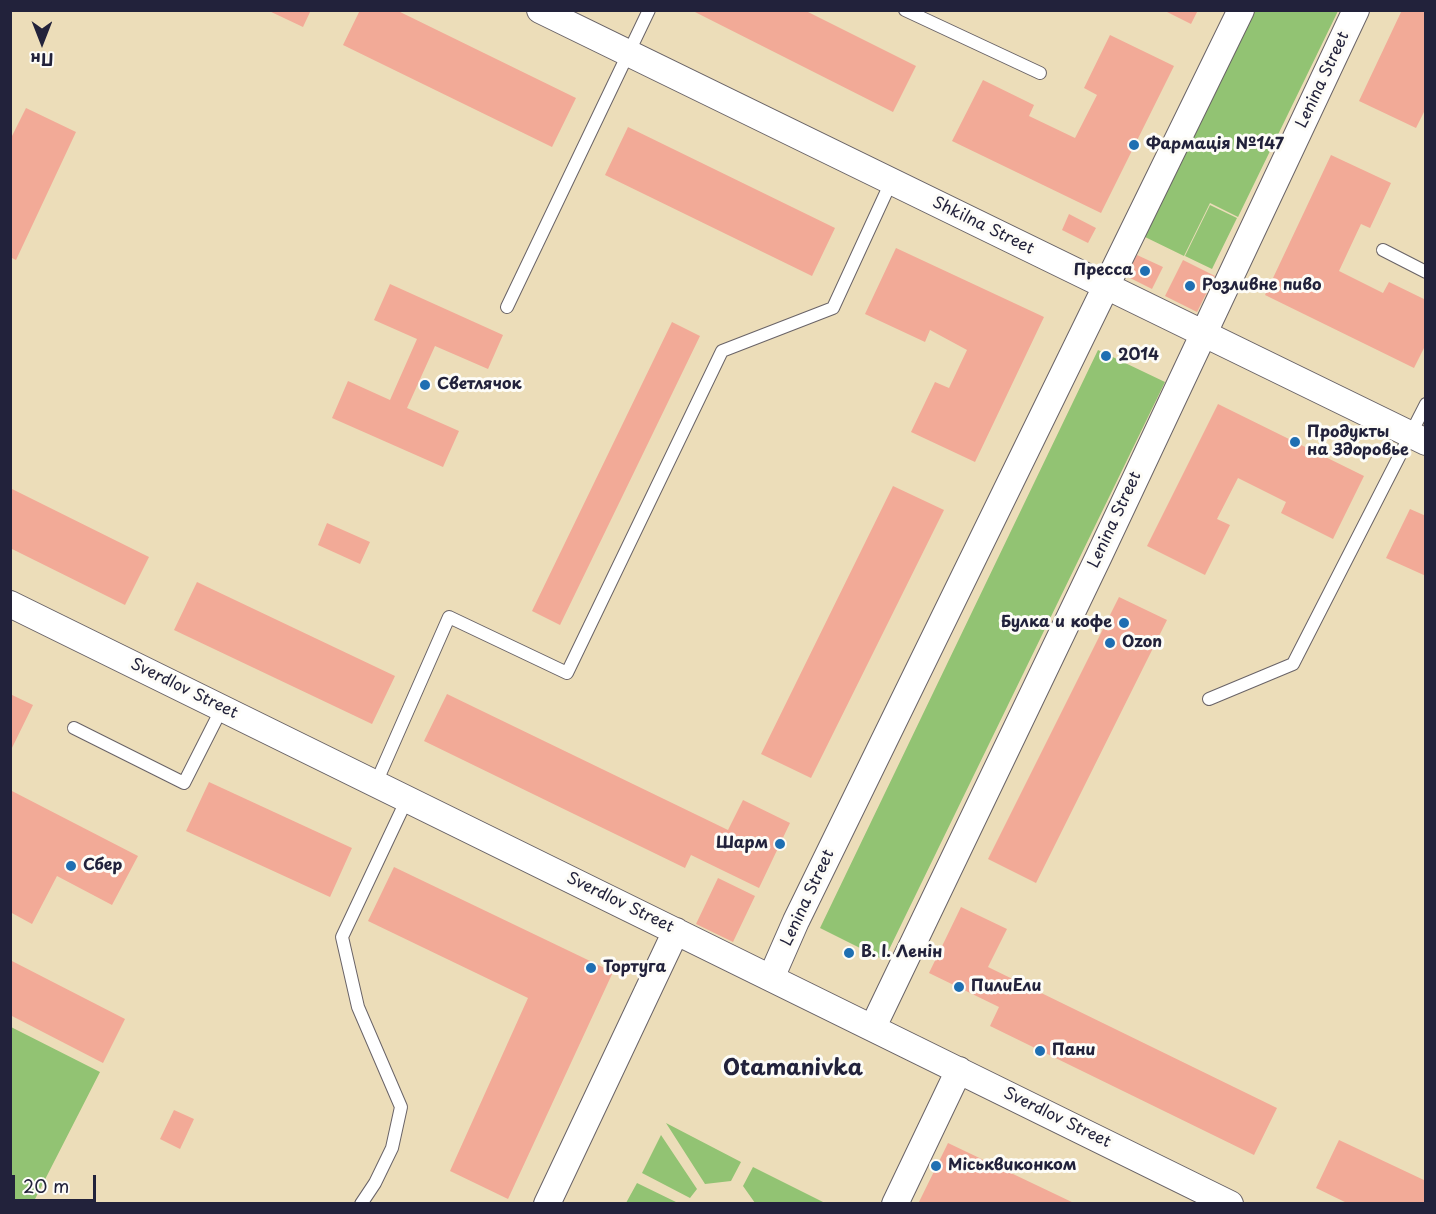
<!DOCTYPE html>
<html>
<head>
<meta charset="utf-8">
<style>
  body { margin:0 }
  #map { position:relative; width:1436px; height:1214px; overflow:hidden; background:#ecddb9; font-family:"Playpen Sans",sans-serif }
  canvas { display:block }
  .frame { position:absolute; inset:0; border:12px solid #22223b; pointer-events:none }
  .north { position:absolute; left:12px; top:12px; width:60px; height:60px; -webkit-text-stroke:4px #fdfcf7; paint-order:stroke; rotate:180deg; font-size:16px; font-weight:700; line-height:24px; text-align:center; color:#22223b }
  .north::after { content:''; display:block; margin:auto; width:21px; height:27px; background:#22223b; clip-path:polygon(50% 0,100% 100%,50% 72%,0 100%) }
  .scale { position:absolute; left:12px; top:1175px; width:84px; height:27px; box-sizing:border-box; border:3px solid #22223b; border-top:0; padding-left:8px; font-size:18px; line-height:21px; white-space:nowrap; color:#22223b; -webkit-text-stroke:4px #fdfcf7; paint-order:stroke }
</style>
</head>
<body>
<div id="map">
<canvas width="1436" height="1214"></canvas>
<div class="frame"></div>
<div class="north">Пн</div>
<div class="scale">20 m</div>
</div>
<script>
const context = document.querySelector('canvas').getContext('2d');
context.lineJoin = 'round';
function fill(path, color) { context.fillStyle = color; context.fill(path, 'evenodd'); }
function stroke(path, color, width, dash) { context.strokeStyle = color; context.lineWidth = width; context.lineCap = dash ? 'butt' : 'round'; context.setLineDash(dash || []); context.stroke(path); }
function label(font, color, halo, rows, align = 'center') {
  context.font = font + ' "Playpen Sans",sans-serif'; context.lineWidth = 6; context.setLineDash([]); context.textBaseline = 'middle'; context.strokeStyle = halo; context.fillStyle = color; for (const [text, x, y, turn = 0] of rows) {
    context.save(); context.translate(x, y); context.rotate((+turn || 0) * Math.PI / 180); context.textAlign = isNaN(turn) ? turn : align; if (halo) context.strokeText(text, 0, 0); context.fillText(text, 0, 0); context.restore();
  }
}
fill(new Path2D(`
  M1252 11H1338L1238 217 1210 203 1184 256 1143 236Z
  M1210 205 1237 218 1212 269 1185 256Z
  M1098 350 1165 382 884 960 820 928Z
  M11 1027 100 1072 33 1203H11Z
  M666 1123 741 1162 731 1181 705 1184Z
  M661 1135 697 1189 690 1198 642 1173Z
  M753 1167 825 1203H755L743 1186Z
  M637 1183 678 1203H626Z`), '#92c373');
fill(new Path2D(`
  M267 10H311L303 27Z
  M360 10H396L576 98 552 147 343 45Z
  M691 10H804L916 66 893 112Z
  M1163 10H1198L1191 24Z
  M1402 10H1426V108L1416 128 1359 101Z
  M1110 35 1174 66 1101 213 952 141 983 80 1034 105 1029 116 1075 138 1097 95 1084 88Z
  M26 108 76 132 16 260 10 257V140Z
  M628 127 835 228 812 276 605 175Z
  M1331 155 1391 183 1370 228 1361 224 1339 271 1383 293 1389 282 1426 300V344L1414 368 1265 295Z
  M1069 214 1096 228 1088 243 1062 230Z
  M896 248 1044 317 975 462 911 432 935 382 949 388 967 350 930 330 925 342 865 314Z
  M1137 255 1163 267 1152 289 1126 276Z
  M1183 260 1215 276 1197 312 1165 296Z
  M390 284 503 335 488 369 435 346 407 408 459 431 443 467 332 418 348 381 390 400 417 339 374 320Z
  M672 322 700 336 560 625 532 611Z
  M1218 404 1364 476 1333 539 1281 513 1286 502 1238 478 1217 519 1230 525 1205 575 1147 546Z
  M893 486 944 510 811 778 761 754Z
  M10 488 149 557 125 605 10 548Z
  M1410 509 1426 516V576L1386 558Z
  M327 523 370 542 360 564 318 545Z
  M197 582 395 676 372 724 174 630Z
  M1119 597 1167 620 1036 883 988 859Z
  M10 694 33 705 10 752Z
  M447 694 728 830 743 800 790 823 759 888 691 855 685 868 424 741Z
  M209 782 352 848 330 897 186 831Z
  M10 790 138 856 112 905 57 876 32 924 10 912Z
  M394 867 613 972 508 1199 450 1171 528 998 368 921Z
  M718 878 755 896 733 942 696 924Z
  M961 907 1007 929 988 967 1277 1108 1254 1155 990 1026 999 1007 929 973Z
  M10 960 125 1019 103 1063 10 1015Z
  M174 1110 194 1119 180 1149 160 1139Z
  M1339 1140 1426 1181V1204H1349L1316 1188Z
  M948 1143 1076 1204H918Z`), '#f2aa97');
const lane = new Path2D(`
  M905 10 1040 73
  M1383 250 1426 272
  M507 307 649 10
  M1209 699 1293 664 1426 404
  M74 728 184 783 222 708
  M376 783 449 617 567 673 722 351 833 308 891 182
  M361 1204 375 1183 392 1148 401 1107 358 1007 342 937 407 799`);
const street = new Path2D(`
  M540 10 1426 442
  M10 604 1230 1204
  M771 978 796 921 1241 10
  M873 1027 1099 556 1356 10
  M547 1204 676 931
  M895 1204 959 1070`);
stroke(lane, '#696367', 14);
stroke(street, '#696367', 28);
stroke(lane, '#fff', 12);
stroke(street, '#fff', 26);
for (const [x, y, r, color] of [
  [1134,145,6,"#1f6fb2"],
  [1145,271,6,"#1f6fb2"],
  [1190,286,6,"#1f6fb2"],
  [1106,356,6,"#1f6fb2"],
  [425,385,6,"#1f6fb2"],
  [1295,442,6,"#1f6fb2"],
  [1124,623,6,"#1f6fb2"],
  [1110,643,6,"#1f6fb2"],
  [780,844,6,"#1f6fb2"],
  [71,866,6,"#1f6fb2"],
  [849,953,6,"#1f6fb2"],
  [591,968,6,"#1f6fb2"],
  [959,987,6,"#1f6fb2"],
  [1040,1051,6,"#1f6fb2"],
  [936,1166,6,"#1f6fb2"]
]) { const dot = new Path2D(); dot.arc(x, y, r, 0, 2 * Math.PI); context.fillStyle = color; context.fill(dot); stroke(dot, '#fdfcf7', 2); }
label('16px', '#22223b', '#fdfcf7', [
  ["Lenina Street",1323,80,-65],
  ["Shkilna Street",983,226,26],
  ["Lenina Street",1115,520,-65],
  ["Sverdlov Street",184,689,26],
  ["Lenina Street",808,898,-65],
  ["Sverdlov Street",620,903,26],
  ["Sverdlov Street",1057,1118,26]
]);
label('bold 16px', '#22223b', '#fdfcf7', [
  ["Фармація №147",1146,145],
  ["Пресса",1133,271,"right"],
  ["Розливне пиво",1202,286],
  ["2014",1118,356],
  ["Светлячок",437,385],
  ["Продукты",1307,433],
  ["на Здоровье",1307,451],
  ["Булка и кофе",1112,623,"right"],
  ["Ozon",1122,643],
  ["Шарм",768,844,"right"],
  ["Сбер",83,866],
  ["В. І. Ленін",861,953],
  ["Тортуга",603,968],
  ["ПилиЕли",971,987],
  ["Пани",1052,1051],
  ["Міськвиконком",948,1166]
], 'left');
label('bold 22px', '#22223b', '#fdfcf7', [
  ["Otamanivka",793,1069]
]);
</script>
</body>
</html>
